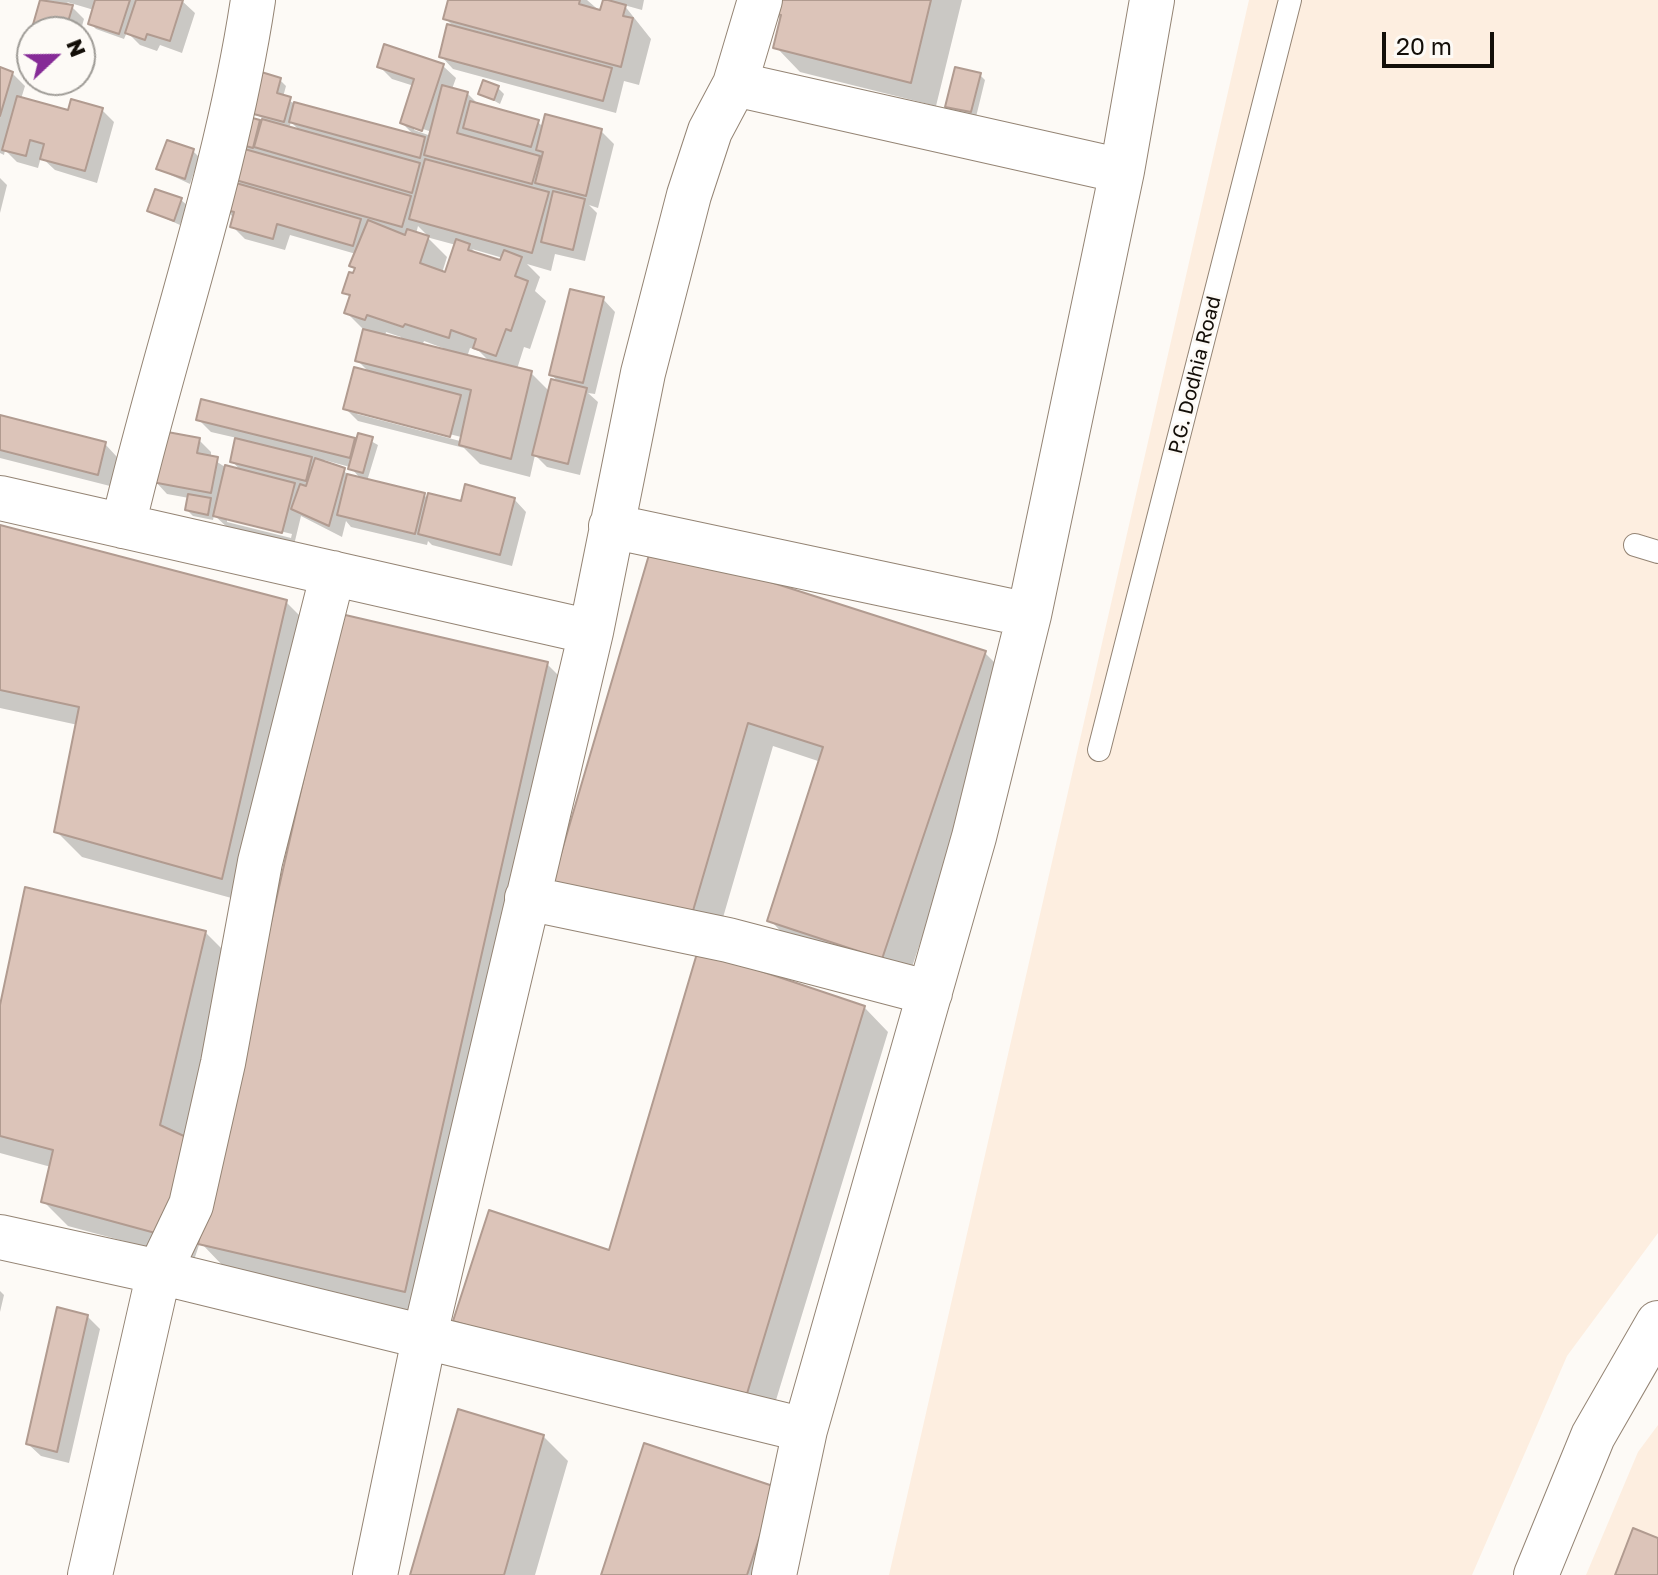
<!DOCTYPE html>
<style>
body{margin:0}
#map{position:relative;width:1658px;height:1575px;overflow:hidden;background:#fdfaf6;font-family:"Golos Text",sans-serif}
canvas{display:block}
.north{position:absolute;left:16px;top:16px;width:80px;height:80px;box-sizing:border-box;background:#fdfaf6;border:2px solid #9f9c97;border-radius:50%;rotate:68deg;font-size:22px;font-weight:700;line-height:32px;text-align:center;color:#130e08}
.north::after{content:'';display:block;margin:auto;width:28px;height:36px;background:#862b97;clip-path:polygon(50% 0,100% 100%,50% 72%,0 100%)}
.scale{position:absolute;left:1382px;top:32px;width:112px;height:36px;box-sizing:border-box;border:4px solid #130e08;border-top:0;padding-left:10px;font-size:24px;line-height:28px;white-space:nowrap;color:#130e08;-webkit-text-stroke:6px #fdfaf6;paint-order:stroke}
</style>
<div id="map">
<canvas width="1658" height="1575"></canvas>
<div class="north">N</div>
<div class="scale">20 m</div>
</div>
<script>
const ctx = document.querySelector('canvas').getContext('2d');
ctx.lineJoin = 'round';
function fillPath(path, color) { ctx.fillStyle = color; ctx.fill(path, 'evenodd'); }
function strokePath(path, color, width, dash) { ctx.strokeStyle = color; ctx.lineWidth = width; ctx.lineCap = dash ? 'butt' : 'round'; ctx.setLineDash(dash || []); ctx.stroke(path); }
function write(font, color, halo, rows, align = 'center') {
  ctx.font = font + ' "Golos Text",sans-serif'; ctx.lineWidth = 6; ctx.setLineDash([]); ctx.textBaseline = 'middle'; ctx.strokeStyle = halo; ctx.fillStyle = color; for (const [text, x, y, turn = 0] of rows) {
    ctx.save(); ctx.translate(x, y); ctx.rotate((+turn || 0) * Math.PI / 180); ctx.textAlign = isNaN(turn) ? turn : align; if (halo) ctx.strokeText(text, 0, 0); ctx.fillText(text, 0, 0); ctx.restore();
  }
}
fillPath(new Path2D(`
 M1249 0H1658V1233L1567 1356 1472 1575H889Z
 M1658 1425V1575H1586L1638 1452Z`), '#fdeee0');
fillPath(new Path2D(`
 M42 0H181L195 13 182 53 160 45 157 51 140 45 127 32 124 39 96 29 90 23 94 10 67 2 84 19 80 33 33 32Z
 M450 0H587L602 13 605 1 601 0H644L642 10 624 5 651 39 639 85 624 81 616 113 453 69 441 56 454 27 445 18Z
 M777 0H962L936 106 800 72 776 47 782 21 774 12Z
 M379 66H443L456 78 452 89 467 93 479 105 538 122 544 128 601 131 614 144 598 208 589 205 597 213 585 261 555 254 551 271 527 264 540 277 535 291 546 301 530 349 524 347 517 369 531 373 550 392 560 384 551 374 603 299 615 312 595 394 588 393 598 402 580 475 547 467 535 455 530 477 480 464 464 448 358 421 345 408 370 373 357 360 365 331 346 312 351 298 345 292 356 271 351 265 356 254 290 235 285 250 245 239 232 226 234 218 224 208 244 188 235 178 248 152 240 143 259 122 262 125 264 119 249 111 280 80 286 86 283 97 295 104 416 137 402 123 414 86 392 79ZM291 122 301 132 289 128ZM414 126 432 132 431 136 414 130ZM418 226 430 238 456 245 446 274 442 273 447 257 428 238 416 234ZM472 249 503 258 501 263 478 255ZM386 332 401 337 400 340 385 337ZM424 341 443 348V351L422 346ZM470 348 479 351 491 363 467 357ZM357 410 461 437 460 441 357 414Z
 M0 70 12 73 25 86 21 99 69 112 102 110 114 122 97 183 55 170 41 157 38 168 17 162 5 150 4 155 0 153Z
 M980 75 985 80 976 117 953 112 948 106Z
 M498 88 504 94 500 104 480 93Z
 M168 142 193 151 199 157 190 184 158 169Z
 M0 178 7 185 0 213Z
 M181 200 187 205 180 225 149 211Z
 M0 417 105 444 117 457 110 486 0 458Z
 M198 419 354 439 357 443 360 435 378 445 367 481 424 495 428 499 462 504 514 499 526 512 512 566 432 545 428 541 427 545 351 527 346 521 342 537 301 516 294 545 228 528 214 515 213 520 193 516 187 510 189 498 167 494 155 481 199 440 211 452V458L225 467 242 472 232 461 237 438 211 432ZM324 460 350 467 361 479 323 463ZM227 518 292 534 291 538 227 522Z
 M0 527 286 602 311 627 246 902 82 857 57 832 78 725 0 708Z
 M652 550 984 652 1009 677 907 982 794 945 770 920 821 762 773 746 715 945 556 880Z
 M547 664 572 689 430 1316 225 1268 200 1242 194 1260 68 1226 43 1201 51 1167 0 1153V1014L205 932 230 957Z
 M864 1007 888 1032 766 1433 480 1345 455 1320 610 1252Z
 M0 1291 4 1295 0 1312Z
 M87 1316 100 1329 69 1463 41 1456 28 1444Z
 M543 1436 568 1461 535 1575H412Z
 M775 1489 780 1575H603Z`), '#0003');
const building = new Path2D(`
 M40 0 73 5 65 32H32V66L22 63Z
 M95 0H130L119 34 88 24Z
 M136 0H183L170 41 147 34 145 40 125 33Z
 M448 0H580L579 4 600 10 603 0H608L626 5 623 16 633 18 621 67 443 19Z
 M775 0H931L911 83 773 48 781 15 772 13Z
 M447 24 612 68 603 101 439 57Z
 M384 44 444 64 422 131 400 123 414 79 377 67Z
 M0 67 13 72 0 116Z
 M955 67 981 73 971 112 945 107Z
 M258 71 281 78 277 93 291 97 284 122 246 112Z
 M483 80 499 86 494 100 478 94Z
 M442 85 468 92 457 133 540 156 532 184 424 155Z
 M17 96 68 110 71 99 103 108 85 171 40 159 44 144 30 140 26 156 2 150Z
 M470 101 539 120 531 147 463 128Z
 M294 102 425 137 420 158 289 122Z
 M545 114 602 129 586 196 535 183 543 152 536 150Z
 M245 116 260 120 253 148 238 144Z
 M262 119 420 163 412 193 254 147Z
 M167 140 194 149 185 179 156 169Z
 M241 148 411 196 402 227 232 179Z
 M425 159 549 192 532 253 409 219Z
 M229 181 361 219 353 246 277 224 273 239 230 227 234 212 222 209Z
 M155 189 182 198 174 221 147 211Z
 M553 191 585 199 573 250 541 242Z
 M368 220 405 235 407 229 429 236 420 263 445 272 456 239 470 244 468 250 500 260 504 250 522 257 515 276 528 281 511 331 506 329 496 356 473 348 476 339 451 330 449 338 405 324 403 327 367 315 365 320 344 313 350 295 342 293 349 272 353 273 355 268 349 266Z
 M570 289 604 297 583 383 549 375Z
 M363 329 532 371 511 459 459 445 471 390 355 361Z
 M354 367 461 395 450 437 343 409Z
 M551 379 587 388 568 464 532 455Z
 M201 399 355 438 350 458 196 420Z
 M0 415 106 442 98 475 0 450Z
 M162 431 200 438 197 453 218 457 211 493 152 482Z
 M358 433 373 437 363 473 348 469Z
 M235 438 312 457 306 481 230 462Z
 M315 458 345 468 329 526 291 509 300 484 306 486Z
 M225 465 295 483 282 533 213 516Z
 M347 474 425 493 415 534 337 515Z
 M465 484 515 498 500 555 418 534 428 493 461 501Z
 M188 494 211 498 208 515 185 510Z
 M0 525 287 600 222 879 54 832 79 707 0 690Z
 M651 548 736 571 986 651 882 959 767 921 823 747 748 723 690 921 553 881Z
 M341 614 548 662 405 1292 198 1244Z
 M25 887 206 931 160 1125 197 1142 170 1237 41 1202 53 1150 0 1136V1005Z
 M698 950 865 1006 742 1410 453 1321 489 1210 609 1250Z
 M57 1307 88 1315 57 1452 26 1444Z
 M458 1409 544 1435 504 1575H410Z
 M644 1443 776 1487 747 1575H601Z
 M1633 1528 1658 1538V1575H1615Z`);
fillPath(building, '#dcc4b9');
strokePath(building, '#b19b90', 2);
const service = new Path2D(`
 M1635 545 1658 552
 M1099 750 1290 0`);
const minor = new Path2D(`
 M735 84 760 0
 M0 498 591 632
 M123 526C164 350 226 179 253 0
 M611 526 1029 615
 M527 898 728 940 930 993
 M0 1237 159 1272 805 1430
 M90 1575 159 1272 191 1205 223 1063 260 862 333 573
 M375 1575 424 1339 591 632 643 373 689 195 710 131 735 84 1122 171
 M774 1575 805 1430 974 837 1029 615 1122 171 1152 0
 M1536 1575 1593 1436 1658 1323`);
strokePath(service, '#948474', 24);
strokePath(minor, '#948474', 46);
strokePath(service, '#fff', 22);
strokePath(minor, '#fff', 44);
write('20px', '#130e08', '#fdfaf6', [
 ["P.G. Dodhia Road",1195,375,-76]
]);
</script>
